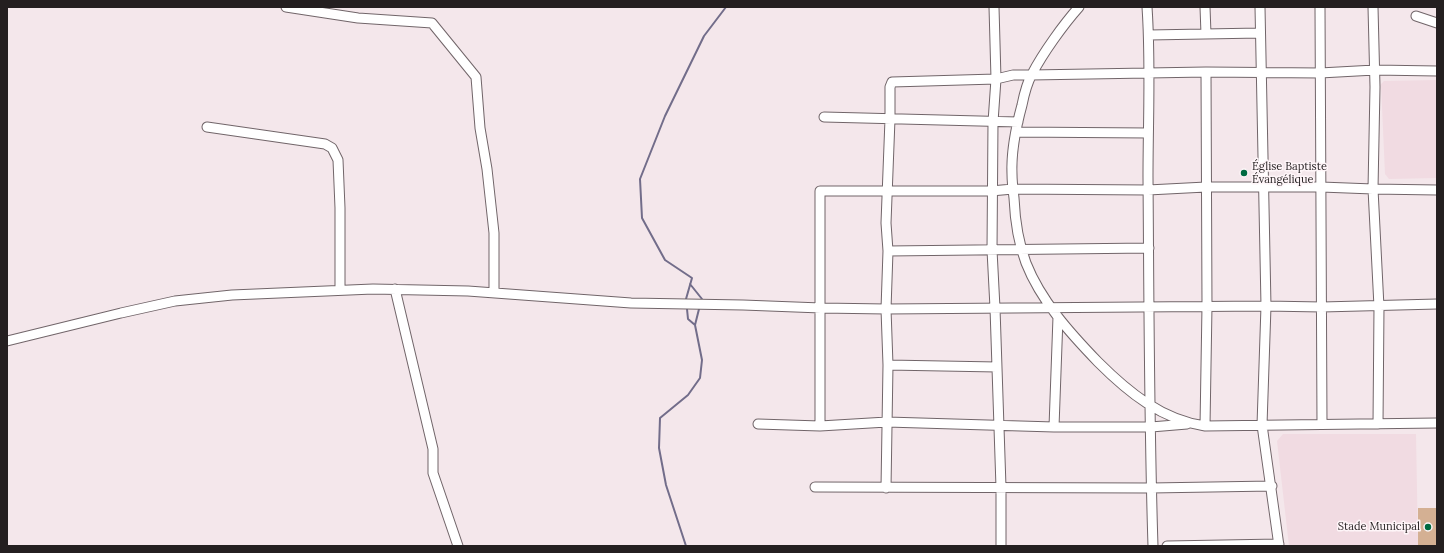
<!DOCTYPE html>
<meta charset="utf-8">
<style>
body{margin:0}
#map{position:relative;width:1444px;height:553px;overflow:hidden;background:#f4e7eb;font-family:Lora,serif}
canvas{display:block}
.frame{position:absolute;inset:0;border:8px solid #241f20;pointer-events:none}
</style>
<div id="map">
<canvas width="1444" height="553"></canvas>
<div class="frame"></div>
</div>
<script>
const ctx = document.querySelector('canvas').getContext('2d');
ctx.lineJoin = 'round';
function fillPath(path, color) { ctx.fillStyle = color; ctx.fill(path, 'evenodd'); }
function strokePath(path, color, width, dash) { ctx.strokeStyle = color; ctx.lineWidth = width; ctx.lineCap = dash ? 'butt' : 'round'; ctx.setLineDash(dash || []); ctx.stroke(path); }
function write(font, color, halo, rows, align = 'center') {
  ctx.font = font + ' Lora,serif'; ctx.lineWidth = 3; ctx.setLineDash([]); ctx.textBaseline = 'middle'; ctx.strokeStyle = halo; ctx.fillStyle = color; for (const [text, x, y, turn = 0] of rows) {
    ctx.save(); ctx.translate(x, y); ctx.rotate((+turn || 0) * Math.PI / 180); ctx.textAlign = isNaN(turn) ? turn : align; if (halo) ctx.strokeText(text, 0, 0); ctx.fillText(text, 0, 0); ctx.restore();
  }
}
fillPath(new Path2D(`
 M1437 80V178L1389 179 1385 174 1381 84 1384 81Z
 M1283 434H1416L1418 546H1289L1277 441Z`), '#f1dbe2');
fillPath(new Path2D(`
 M1418 508H1437V546H1418Z`), '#d4b093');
strokePath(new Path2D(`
 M690 284 702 299
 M686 299 692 278 665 260 642 218 640 179 665 116 704 36 726 7
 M695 325 699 309
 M686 546 666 485 659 448 660 418 688 395 700 378 702 360 695 325 688 319 687 309`), '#726d8a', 2);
const minor = new Path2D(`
 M286 7 358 18 432 23 476 77 480 128 487 169 494 233V293
 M994 7 996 79 993 122 992 250 995 308 1001 487V546
 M1079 7C1063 25 1043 53 1032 74 1027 83 1024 95 1022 105 1016 127 1011 151 1012 174 1012 182 1013 190 1014 198 1015 220 1018 242 1026 263 1041 301 1070 333 1098 362 1128 392 1162 420 1205 426L1437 423
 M1147 7C1151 64 1148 120 1148 177 1149 300 1149 423 1153 546
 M1205 7 1206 34
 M1260 7 1266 306 1262 425 1279 546
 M1320 7 1322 424
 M1373 7 1375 87 1373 189 1379 307 1378 424
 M1416 16 1437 23
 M1149 35 1260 33
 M824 117 1018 122
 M207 127 325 144 332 148 338 160 340 208V290
 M1016 132 1148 133
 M888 251 1149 248
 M395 289 433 449V473L458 546
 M7 341 121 313 175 301 232 295 373 289 468 291 631 303 743 305 821 308 886 309 1266 306 1322 307 1437 304
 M888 365 997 367
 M758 424 820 426 887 422 1054 427H1151L1187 424
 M820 426V191H991L1013 189 1148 190 1206 187H1321L1373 189 1437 190
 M1205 426 1207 306 1206 72
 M1054 427 1058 317
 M815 487 1151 488 1272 486
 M886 488 888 365 886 309 888 251 886 223 890 119V87L892 82 996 79 1013 75H1031L1206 72 1320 73 1375 70 1437 71
 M1167 546 1279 544`);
strokePath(minor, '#716569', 11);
strokePath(minor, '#fff', 9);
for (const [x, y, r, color] of [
 [1244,173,4,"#006a41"],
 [1428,527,4,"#006a41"]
]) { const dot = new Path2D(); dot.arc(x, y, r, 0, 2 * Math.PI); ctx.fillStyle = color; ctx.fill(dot); strokePath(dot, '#fef5f8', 1.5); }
write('11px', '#241f20', '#fef5f8', [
 ["Église Baptiste",1252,167],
 ["Évangélique",1252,180],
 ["Stade Municipal",1420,527,"right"]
], 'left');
</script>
